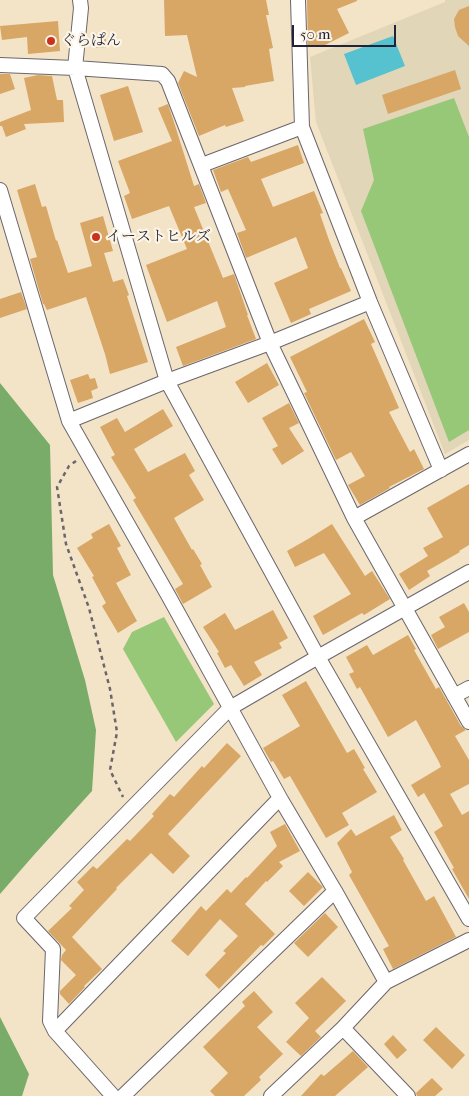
<!DOCTYPE html>
<meta charset="utf-8">
<style>
body{margin:0}
#map{position:relative;width:469px;height:1096px;overflow:hidden;background:#f3e3c7;font-family:"IM FELL French Canon",serif}
canvas{display:block}
.scale{position:absolute;left:292px;top:25px;width:104px;height:22px;box-sizing:border-box;border:2px solid #22223b;border-top:0;padding-left:6px;font-size:15px;line-height:18px;white-space:nowrap;color:#22223b;-webkit-text-stroke:4px #fcf5e5;paint-order:stroke}
</style>
<div id="map">
<canvas width="469" height="1096"></canvas>
<div class="scale">50 m</div>
</div>
<script>
const ctx = document.querySelector('canvas').getContext('2d');
ctx.lineJoin = 'round';
function fillPath(path, color) { ctx.fillStyle = color; ctx.fill(path, 'evenodd'); }
function strokePath(path, color, width, dash) { ctx.strokeStyle = color; ctx.lineWidth = width; ctx.lineCap = dash ? 'butt' : 'round'; ctx.setLineDash(dash || []); ctx.stroke(path); }
function write(font, color, halo, rows, align = 'center') {
  ctx.font = font + ' "IM FELL French Canon","Noto Serif JP",serif'; ctx.lineWidth = 4.5; ctx.setLineDash([]); ctx.textBaseline = 'middle'; ctx.strokeStyle = halo; ctx.fillStyle = color; for (const [text, x, y, turn = 0] of rows) {
    ctx.save(); ctx.translate(x, y); ctx.rotate((+turn || 0) * Math.PI / 180); ctx.textAlign = isNaN(turn) ? turn : align; if (halo) ctx.strokeText(text, 0, 0); ctx.fillText(text, 0, 0); ctx.restore();
  }
}
fillPath(new Path2D(`
 M445 0H469V440L445 454 316 122 310 57 445 2Z`), '#e1d6b7');
fillPath(new Path2D(`
 M454 98 469 137V430L449 442 361 211 374 180 363 129Z
 M164 617 214 704 176 742 123 649 132 632Z`), '#96c878');
fillPath(new Path2D(`
 M0 383 50 445 53 575 85 680 96 730 92 791 33 856 0 894Z
 M0 1017 29 1074 22 1096H0Z`), '#78ac68');
fillPath(new Path2D(`
 M393 36 405 66 356 85 344 54Z`), '#56c2cf');
fillPath(new Path2D(`
 M164 0H266L269 15H266L273 48 269 49 274 81 245 86V87L232 88 244 121 226 127 225 125 199 136 178 83 184 71 197 77 187 35 165 36Z
 M307 0H357V1L337 9 349 33 323 46 308 45Z
 M469 6V46L458 36 455 27 454 19 459 10Z
 M58 21 60 51 28 54 27 37 2 40 0 26Z
 M105 33 107 47 93 48V34Z
 M455 70 461 89 388 114 382 95Z
 M0 74H10L15 89 0 94Z
 M38 75 52 76 57 100H63L64 122 24 124 26 129 6 137 2 126H0V122L31 110 24 78Z
 M128 86 143 132 114 141 100 95Z
 M168 104 173 119 194 186 199 184 206 203 194 207 223 278 234 274 248 315H247L256 339 183 366 176 347 226 327 217 301 167 322 146 265 187 249 169 206 132 219 124 196 130 193 118 161 172 141 158 108Z
 M298 145 304 163 261 179 273 207 314 191 323 213 320 214 329 240 340 268H341L351 291 309 309 311 314 291 323 274 283 308 268 296 237 246 258 237 233 246 230 228 189 221 192 213 170 248 157 251 162Z
 M35 184 42 207 46 206 56 241 57 240 68 273 92 266 80 223 103 216 113 251 104 253 113 282 123 279 129 295 127 296 148 362 110 374 105 354 86 297 47 310 44 304H43L30 259 37 257 17 190Z
 M21 292 27 309 0 318V299Z
 M364 319 375 342 371 344 399 408 389 412 410 452 414 449 424 469 389 487 390 488 360 505 348 485 365 476 351 452 336 460 304 393 307 392 290 357Z
 M267 363 279 385 248 403 235 382Z
 M88 374 90 379 95 378 98 388 91 391 93 398 78 403 70 380Z
 M289 403 299 423 289 428 304 451 282 465 272 449 278 446 262 418Z
 M163 409 173 426 134 449 148 472 185 453 195 471 189 475 204 500 174 518 192 550 193 549 202 564 200 565 212 587 183 604 175 589 183 584 133 500 136 498 111 457 115 455 100 427 117 418 125 432Z
 M469 484V545L459 551 460 552 427 571 430 576 409 590 399 574 428 556 423 548 443 537 427 508Z
 M109 524 121 546 117 548 131 575 116 583 137 621 118 633 102 606 106 603 92 577 94 576 77 548 93 538 91 534Z
 M332 524 365 576 372 571 390 599 364 615 362 613 323 635 313 616 351 594 324 553 295 567 287 551 308 539Z
 M464 603 469 612V632L438 649 431 635 445 627 439 617Z
 M273 610 288 638 279 643 282 648 254 662 262 675 244 686 231 665 225 668 217 653 219 652 203 627 225 613 235 630Z
 M408 635 416 649 414 650 436 689 439 687 461 726 466 730 455 736 469 760V784L450 794 462 815 469 811V899L452 869 454 868 434 832 443 826 424 793 418 797 411 785 441 767 439 762 416 720 388 737 360 687 357 689 349 674 354 672 346 657 367 645 373 655Z
 M306 681 347 753 354 749 365 768 363 769 377 792 342 813 349 825 326 838 290 776 284 779 273 761 271 762 263 748 300 726 282 695Z
 M227 743 241 756 168 834 190 856 173 874 151 853 116 888 117 889 72 937 102 969 84 986 85 987 69 1004 60 994V991L76 975 61 960 62 955 66 950 48 931 72 908 69 906 84 890 77 882 93 866 97 869 127 839 130 841 154 816 152 814 170 794 174 797 202 766 204 768Z
 M394 815 402 830 390 837 404 859 403 860 426 901 434 896 456 937 393 969 383 949 389 946 349 875 352 872 337 843 351 829 356 836Z
 M285 824 300 851 279 862 283 866 267 882 266 881 245 904 275 934 263 946 261 945 219 989 205 975 226 953 223 951 238 936 220 919 188 956 171 941 201 906 206 911 227 889 231 893 246 877 247 878 277 846 270 832Z
 M308 872 323 887 304 906 289 891Z
 M325 913 338 927 308 957 294 943Z
 M322 977 346 1001 315 1031 321 1037 301 1056 286 1042 309 1018 295 1003Z
 M254 991 273 1012 257 1027 283 1054 259 1077 261 1080 244 1096H215L210 1091 228 1073 203 1047 245 1006 242 1002Z
 M436 1027 465 1055 452 1069 423 1040Z
 M393 1035 407 1050 397 1059 384 1044Z
 M353 1051 368 1067 335 1096H301L321 1074 324 1076Z
 M432 1078 443 1089 435 1096H417L416 1093Z`), '#d8a665');
const minor = new Path2D(`
 M80 0 81 8 75 68 167 381 318 657 469 919
 M298 0 302 127
 M0 65 75 68 162 74 168 81 270 343 354 518 469 722
 M202 165 302 127 370 302 441 470
 M0 190 69 421 168 595 280 798 335 891 386 982
 M69 421 167 381 270 343 370 302
 M354 518 469 454
 M454 696 469 688
 M343 1028 408 1096
 M55 1031 280 798
 M113 1096 55 1031 50 1021 53 949 24 918 230 708 318 657 469 572
 M123 1096 335 891
 M271 1096 343 1028 386 982 469 940`);
strokePath(minor, '#6b666c', 16);
strokePath(new Path2D(`
 M76 461 69 466 57 487 66 544 89 608 110 689 117 732 110 770 123 797`), '#6b666c', 2.5, [4, 4]);
strokePath(minor, '#fff', 14);
for (const [x, y, r, color] of [
 [51,41,5,"#c8321e"],
 [96,237,5,"#c8321e"]
]) { const dot = new Path2D(); dot.arc(x, y, r, 0, 2 * Math.PI); ctx.fillStyle = color; ctx.fill(dot); strokePath(dot, '#fcf5e5', 2); }
write('15px', '#22223b', '#fcf5e5', [
 ["ぐらぱん",61,41],
 ["イーストヒルズ",106,237]
], 'left');
</script>
